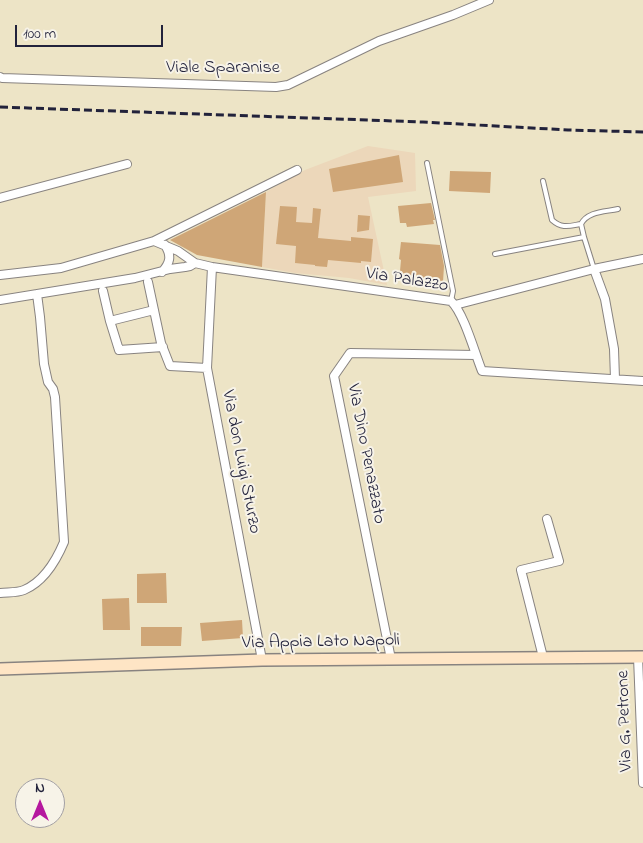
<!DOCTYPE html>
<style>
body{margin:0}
#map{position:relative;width:643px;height:843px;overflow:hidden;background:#ede4c6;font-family:"Indie Flower",sans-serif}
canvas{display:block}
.north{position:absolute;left:15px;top:778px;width:50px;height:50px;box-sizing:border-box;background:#f7f3e8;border:1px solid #a29fa3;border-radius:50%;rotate:0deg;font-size:14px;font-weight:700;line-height:20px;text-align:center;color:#22223b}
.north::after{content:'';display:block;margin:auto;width:18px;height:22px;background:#b5179e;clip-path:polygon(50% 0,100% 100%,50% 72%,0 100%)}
.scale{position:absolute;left:15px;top:25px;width:148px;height:22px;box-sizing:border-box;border:2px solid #22223b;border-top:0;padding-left:6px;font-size:15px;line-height:18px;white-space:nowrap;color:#22223b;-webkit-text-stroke:4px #f7f3e8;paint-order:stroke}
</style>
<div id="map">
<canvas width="643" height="843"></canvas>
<div class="north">N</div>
<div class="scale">100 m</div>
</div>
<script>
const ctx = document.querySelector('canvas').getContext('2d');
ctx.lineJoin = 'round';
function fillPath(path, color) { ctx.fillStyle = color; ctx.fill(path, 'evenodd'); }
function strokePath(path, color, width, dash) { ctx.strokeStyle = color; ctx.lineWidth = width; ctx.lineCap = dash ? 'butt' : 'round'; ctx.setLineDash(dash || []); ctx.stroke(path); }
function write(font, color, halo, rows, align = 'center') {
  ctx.font = font + ' "Indie Flower",sans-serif'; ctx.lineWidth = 4; ctx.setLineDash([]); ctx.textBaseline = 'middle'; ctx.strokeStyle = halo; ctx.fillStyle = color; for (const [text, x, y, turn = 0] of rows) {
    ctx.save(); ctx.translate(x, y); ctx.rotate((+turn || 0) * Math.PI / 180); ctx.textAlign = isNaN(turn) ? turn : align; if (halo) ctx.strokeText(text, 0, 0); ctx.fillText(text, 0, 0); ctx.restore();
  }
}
fillPath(new Path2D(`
 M368 146 415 153 416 191 368 197 387 285 349 278 295 273 262 267 266 192 305 170Z`), '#ecd7ba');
fillPath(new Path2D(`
 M399 155 403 182 333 192 329 169Z
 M450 171 491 172 490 193 449 191Z
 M266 192 262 267 197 255 170 240Z
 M431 203 435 220H433L434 224 407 227 406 223H400L398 206Z
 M280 206 297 207 296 222 312 223 313 208 321 209 318 238 351 241V237L373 239 371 262 361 261V263L328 260 327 267 315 266V265L295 263 296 246 276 244Z
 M358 215 370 216 369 230 357 232Z
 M401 242 440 245 444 266 443 282 401 278 402 271H400L401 260 399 259Z
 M166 573 167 603H137V574Z
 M129 598 130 630H103L102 599Z
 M242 620 243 638 202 641 200 623Z
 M141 627H182L181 646H141Z`), '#cfa677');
const lane = new Path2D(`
 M427 163 453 291 451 301
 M543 181 552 220C562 229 569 226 581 224L584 237
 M581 224C588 211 605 212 618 209
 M495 254 584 237 594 269`);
const street = new Path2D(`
 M0 77 2 78 276 87 288 85 379 41 453 15 489 0
 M0 198 127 164
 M154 241 297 170
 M212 267 207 368 262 660
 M594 269 605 299 614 349 615 379
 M162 272C170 263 172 256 165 245
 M0 275 61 268 154 241 178 251 195 263 212 267 451 301C464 313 475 354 482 371L643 381
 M148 282 161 343 170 366 207 368
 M103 291 110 321 154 310
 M0 300 135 278 170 269 185 267 190 266 195 263
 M455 305 594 269 643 259
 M110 321 119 350 163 347
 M0 593C7 592 17 593 24 590 43 582 56 561 64 542L55 397 53 389 48 382 44 364 40 317 37 294
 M543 657 521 570 559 561 547 519
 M638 657 643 783
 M391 659 334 376 350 353 476 355`);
const secondary = new Path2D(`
 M0 669 262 660 643 657`);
strokePath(lane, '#888380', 6);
strokePath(street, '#888380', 10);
strokePath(secondary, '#888380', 14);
strokePath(lane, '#fff', 4);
strokePath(street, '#fff', 8);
strokePath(secondary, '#fee5c5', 11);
strokePath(new Path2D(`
 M0 107 423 122 568 130 643 132`), '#22223b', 3, [8, 4]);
write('18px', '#22223b', '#f7f3e8', [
 ["Viale Sparanise",223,69],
 ["Via Palazzo",407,281,9],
 ["Via Dino Penazzato",365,454,79],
 ["Via don Luigi Sturzo",240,462,79],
 ["Via Appia Lato Napoli",321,643,-1],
 ["Via G. Petrone",626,721,-92]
]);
</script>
